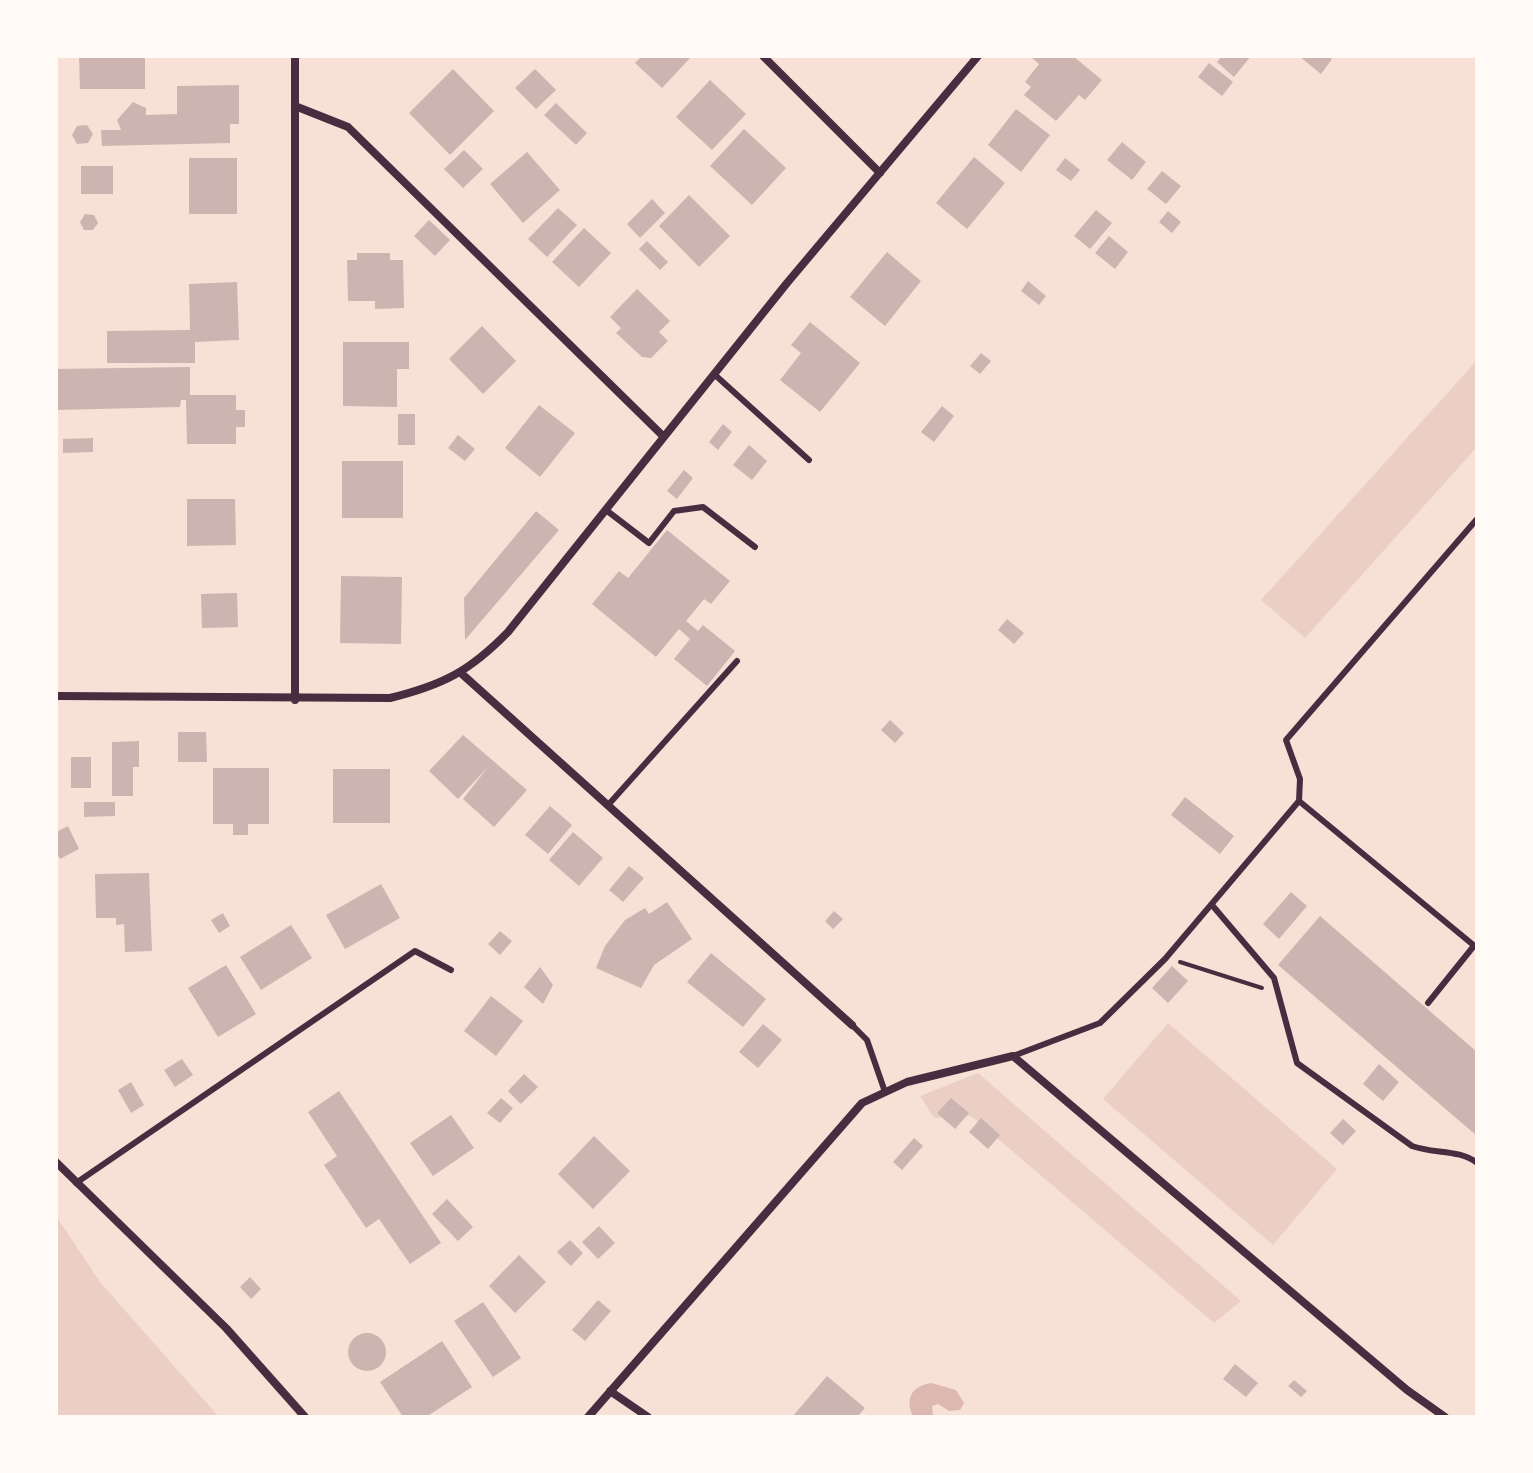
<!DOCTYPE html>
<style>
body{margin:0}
#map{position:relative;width:1533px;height:1473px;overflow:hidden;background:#f7e1d7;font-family:Montserrat,sans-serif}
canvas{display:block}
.frame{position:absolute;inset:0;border:58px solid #fffaf5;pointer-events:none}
</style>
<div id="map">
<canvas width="1533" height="1473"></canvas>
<div class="frame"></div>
</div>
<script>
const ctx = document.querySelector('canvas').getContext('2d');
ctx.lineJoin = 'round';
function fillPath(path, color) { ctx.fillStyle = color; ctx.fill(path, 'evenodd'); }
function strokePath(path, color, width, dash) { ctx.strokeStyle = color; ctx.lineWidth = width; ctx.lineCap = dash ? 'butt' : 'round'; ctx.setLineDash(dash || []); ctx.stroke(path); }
fillPath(new Path2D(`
 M1477 360V447L1305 638 1261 600Z
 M1168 1023 1337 1169 1273 1245 1103 1099Z
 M978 1073 1241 1301 1214 1323 971 1116 934 1118 920 1096Z
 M56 1216 100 1282 219 1417H56Z`), '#ebcfc5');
fillPath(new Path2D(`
 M931 1383 956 1390 964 1403 960 1410 949 1411 938 1404 932 1406 933 1417H913C905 1398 911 1387 931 1383Z`), '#dcb8b0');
fillPath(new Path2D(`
 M79 56H145V89H80Z
 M642 56H692L662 88 635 63Z
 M1030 56H1073L1102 80 1085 100 1079 95 1056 121 1024 95 1031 87 1025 82 1039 64Z
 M1222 56H1251L1234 77 1217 62Z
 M1299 56H1329L1332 59 1321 74Z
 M1209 63 1233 82 1222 96 1198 77Z
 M453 69 494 111 450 155 409 113Z
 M535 69 556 90 536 109 515 88Z
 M710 80 746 114 712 150 676 117Z
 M239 85V124H230V143L102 146 101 130H121L117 120 133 102 146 108V115L177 114V86Z
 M556 103 587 133 576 145 544 115Z
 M1016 109 1050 135 1021 172 988 145Z
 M87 125 93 134 88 143 77 144 72 135 77 126Z
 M744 129 786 168 752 205 710 166Z
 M1122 142 1146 162 1132 180 1107 160Z
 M464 150 483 169 463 188 444 169Z
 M527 152 560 190 523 223 490 184Z
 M974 157 1005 183 967 229 936 203Z
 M189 158H237V214H189Z
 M1065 158 1080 170 1071 181 1056 170Z
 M81 166H113V194H81Z
 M1162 171 1181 186 1166 204 1147 189Z
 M689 195 730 236 699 267 659 226Z
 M652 199 665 213 640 238 627 224Z
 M558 208 577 225 547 257 528 239Z
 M1096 210 1112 223 1090 249 1074 236Z
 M1168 211 1181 222 1172 233 1159 222Z
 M85 214 94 215 98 223 93 230H84L80 222Z
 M429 220 450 240 435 256 414 236Z
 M584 228 611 253 579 287 552 262Z
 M1109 236 1128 252 1115 269 1095 253Z
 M647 241 668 262 660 270 639 249Z
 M887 252 921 281 885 326 850 297Z
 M357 253H390V260H403L404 308 375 309V301H348L347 260H357Z
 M1028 281 1046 296 1039 305 1021 291Z
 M237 282 239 340 195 342V363H107V331L190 330 189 284Z
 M637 289 670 321 659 332 668 341 651 358 642 357 616 333 621 328 610 317Z
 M810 322 860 363 820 412 780 380 801 353 791 345Z
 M482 326 516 361 483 394 449 359Z
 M343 342H409V369H397V407L343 406Z
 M981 353 991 361 980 374 970 366Z
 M190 367V395H236V410H245V427H236V444H187L186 400H181L180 407 56 410V369Z
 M539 405 575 433 540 477 505 448Z
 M942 406 954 416 934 442 921 432Z
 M398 414H415V445H398Z
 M723 424 732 432 718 450 709 442Z
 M458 435 475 449 465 461 448 448Z
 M93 438V452L63 453V439Z
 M749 445 767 461 752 480 733 465Z
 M342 461H403V518H342Z
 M684 470 693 478 677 499 667 491Z
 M187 499H235L236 545 187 546Z
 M536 511 559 530 465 640 464 598Z
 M667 530 730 581 711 604 704 599 686 621 698 631 703 625 735 651 707 686 674 659 690 639 679 629 656 657 592 604 619 571 628 578Z
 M341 576 402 577 401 644 340 643Z
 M237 593 238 627 202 628 201 594Z
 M1007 619 1024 633 1014 644 998 630Z
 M890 720 904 733 895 743 881 730Z
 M178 732H206L207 762H178Z
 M463 735 527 790 494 827 463 799 488 767 458 799 429 771Z
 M139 741V767H133V796H112V742Z
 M71 757H91V788H71Z
 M213 768H269V824H248V835H233V824H213Z
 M333 769H390V823H333Z
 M1185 797 1234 836 1220 854 1171 815Z
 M84 802H115V816L84 817Z
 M550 806 572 825 548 854 525 835Z
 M68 826 79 849 60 859 56 851V832Z
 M573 832 603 858 579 886 549 860Z
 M629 866 644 878 623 902 609 890Z
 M149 873 152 951 125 952 124 924 116 925V918H96L95 874Z
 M381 884 400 918 345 949 326 915Z
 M1291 892 1307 906 1279 939 1263 924Z
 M667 902 692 939 654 965 641 988 596 968 605 946 625 920 645 908 649 914Z
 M834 911 843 919 833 929 825 921Z
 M223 913 230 926 219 933 211 920Z
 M1320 916 1477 1052V1136L1278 965Z
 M291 925 312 958 261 990 240 957Z
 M500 931 512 941 500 955 488 944Z
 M711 953 766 999 743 1027 687 982Z
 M226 965 256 1014 218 1037 188 988Z
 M1172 966 1188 981 1168 1003 1152 988Z
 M540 967 553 985 543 1004 524 987Z
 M491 996 523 1021 496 1056 464 1031Z
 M763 1024 782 1040 758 1068 739 1052Z
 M182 1059 193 1075 175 1087 164 1070Z
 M1379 1064 1399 1082 1383 1101 1363 1084Z
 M524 1074 538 1087 521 1104 508 1091Z
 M131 1082 144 1105 131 1113 118 1090Z
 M339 1091 441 1243 410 1264 379 1219 366 1228 324 1165 337 1156 308 1112Z
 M501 1098 513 1108 500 1123 487 1113Z
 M951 1098 969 1113 955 1129 937 1113Z
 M451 1115 474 1148 433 1176 410 1143Z
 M981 1118 1000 1135 988 1149 969 1132Z
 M1343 1119 1356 1131 1343 1145 1330 1133Z
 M594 1136 630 1171 593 1209 558 1174Z
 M914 1138 923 1146 902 1170 893 1162Z
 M447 1199 473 1227 458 1241 432 1214Z
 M599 1226 615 1243 598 1259 582 1242Z
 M570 1240 583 1253 571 1266 557 1252Z
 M519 1255 546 1282 515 1313 489 1286Z
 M250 1277 261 1289 251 1299 240 1287Z
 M598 1300 611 1311 585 1341 572 1330Z
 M483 1302 521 1358 493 1377 454 1321Z
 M348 1352a19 19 0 1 1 38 0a19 19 0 1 1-38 0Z
 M442 1341 472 1387 426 1417H403L380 1382Z
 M1235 1364 1258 1383 1246 1397 1223 1379Z
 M827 1376 865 1408 857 1417H792Z
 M1294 1380 1307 1391 1301 1397 1288 1386Z`), '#ccb4b1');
strokePath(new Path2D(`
 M1180 962 1262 988`), '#4a2c40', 4);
strokePath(new Path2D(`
 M714 374 809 460
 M606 510 649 543 674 511 703 507 755 547
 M1299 801 1300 779 1286 740 1477 519
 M609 804 737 661
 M1212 905 1274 978 1297 1063 1412 1146C1433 1154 1460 1149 1477 1163
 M1428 1003 1473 947
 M852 1025 867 1040 884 1089
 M1013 1056 1100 1023 1165 959 1299 801 1477 948
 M76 1183 415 951 451 970`), '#4a2c40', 6);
strokePath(new Path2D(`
 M295 56V700
 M763 56 880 173
 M295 106 348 127 664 437
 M462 674 852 1025
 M56 696 390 698C443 685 470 671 508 632L787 283 978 56
 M56 1162 226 1328 305 1417
 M610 1391 648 1417
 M588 1417 862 1103 907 1082 1013 1056 1407 1390 1445 1417`), '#4a2c40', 8);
</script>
